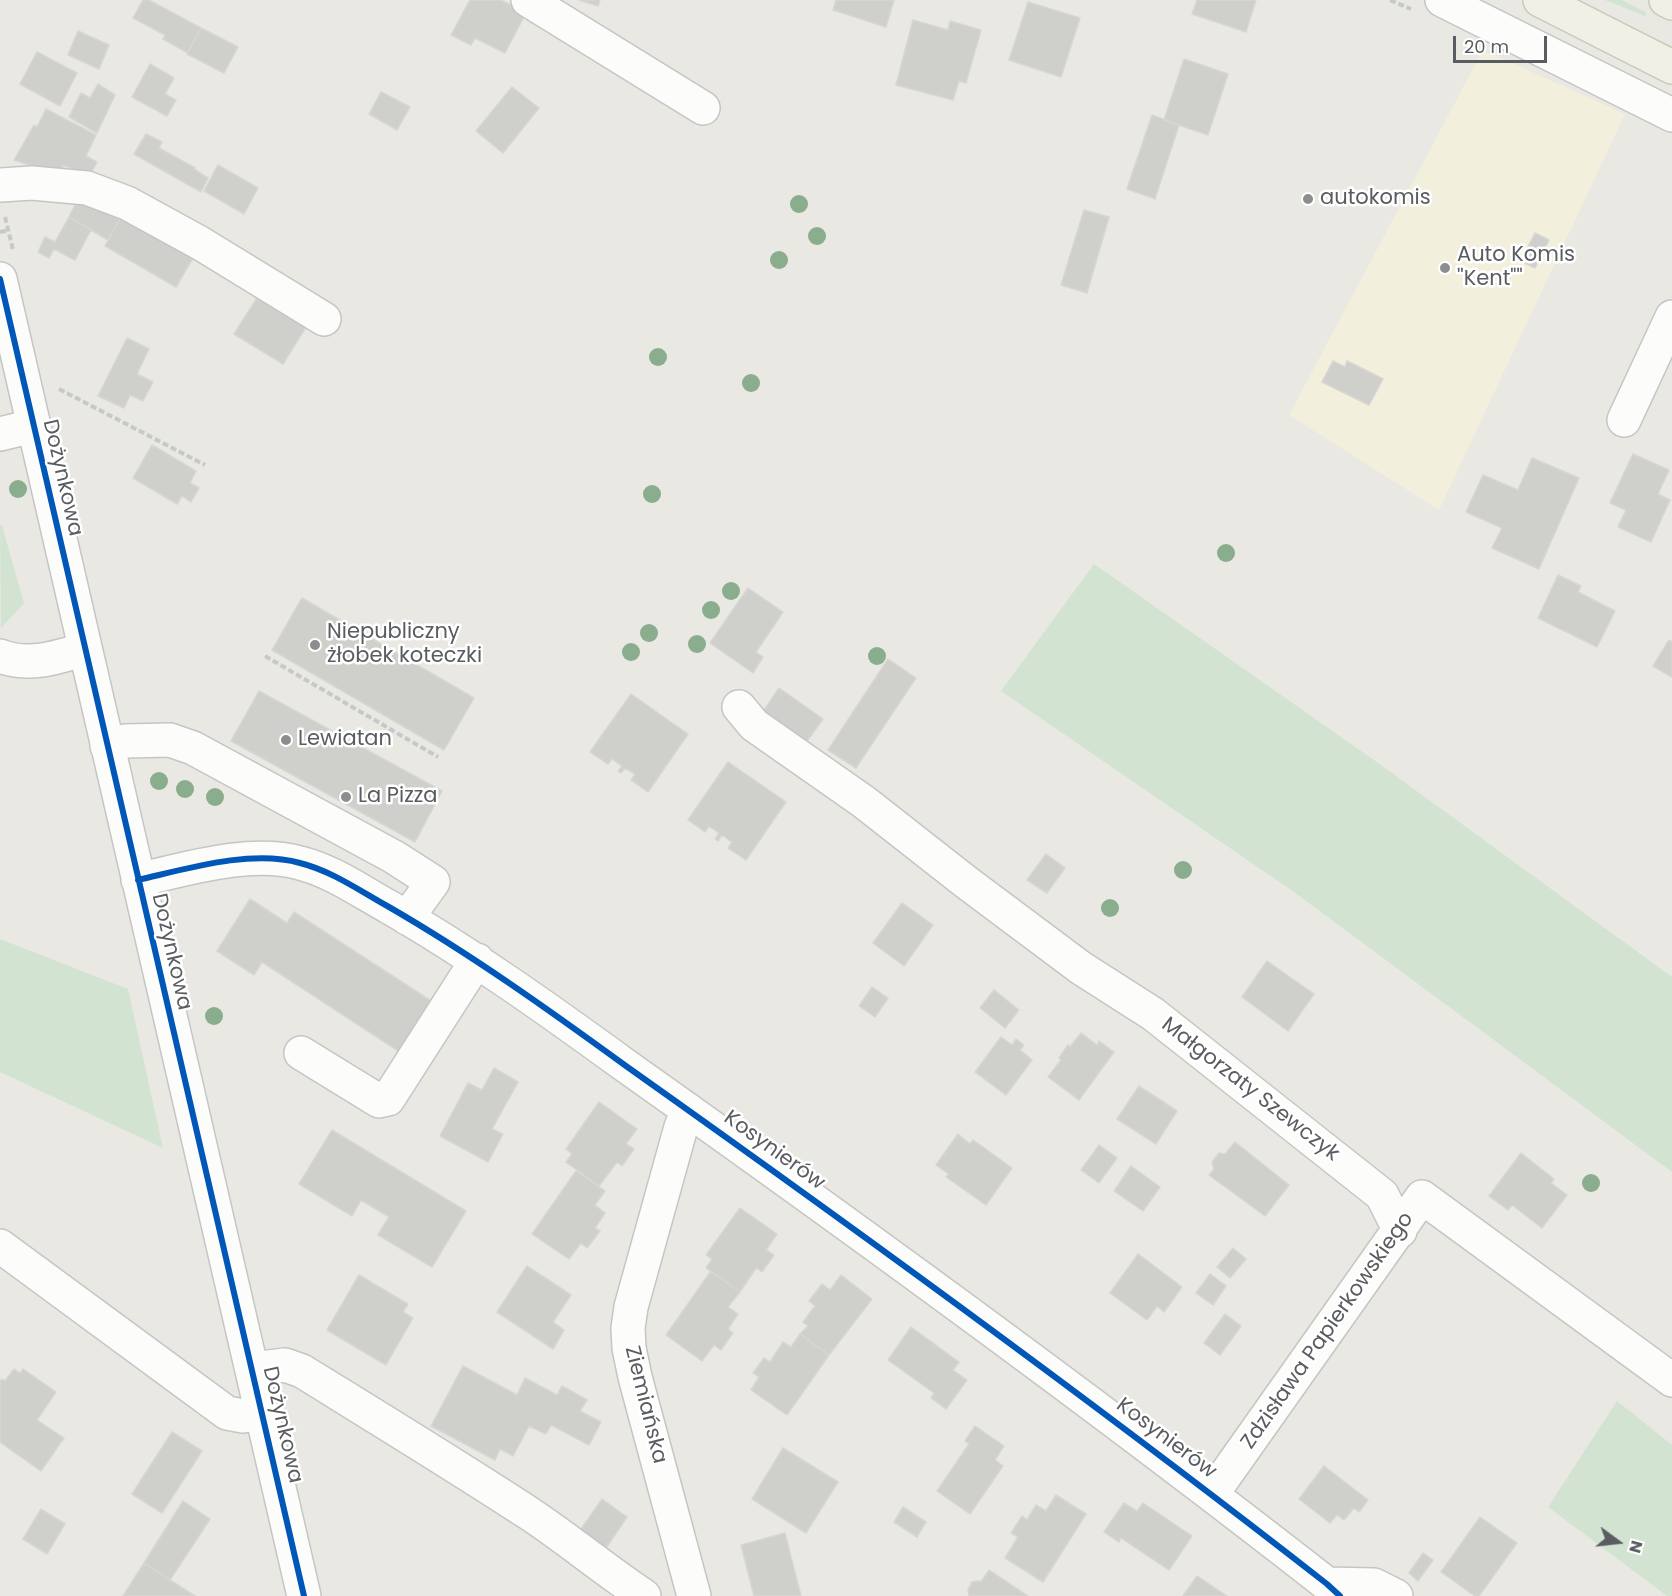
<!DOCTYPE html>
<meta charset="utf-8">
<style>
body{margin:0}
#map{position:relative;width:1672px;height:1596px;overflow:hidden;background:#e9e8e3;font-family:Poppins,sans-serif}
canvas{display:block}
.north{position:absolute;left:1588px;top:1512px;width:60px;height:60px;-webkit-text-stroke:4px #fff;paint-order:stroke;rotate:105deg;font-size:16px;font-weight:700;line-height:24px;text-align:center;color:#595c60}
.north::after{content:'';display:block;margin:auto;width:21px;height:27px;background:#595c60;clip-path:polygon(50% 0,100% 100%,50% 72%,0 100%)}
.scale{position:absolute;left:1453px;top:36px;width:94px;height:27px;box-sizing:border-box;border:3px solid #595c60;border-top:0;padding-left:8px;font-size:18px;line-height:21px;white-space:nowrap;color:#595c60;-webkit-text-stroke:4px #fff;paint-order:stroke}
</style>
<div id="map">
<canvas width="1672" height="1596"></canvas>
<div class="north">N</div>
<div class="scale">20 m</div>
</div>
<script>
const ctx = document.querySelector('canvas').getContext('2d');
ctx.lineJoin = 'round';
function fillPath(path, color) { ctx.fillStyle = color; ctx.fill(path, 'evenodd'); }
function strokePath(path, color, width, dash) { ctx.strokeStyle = color; ctx.lineWidth = width; ctx.lineCap = dash ? 'butt' : 'round'; ctx.setLineDash(dash || []); ctx.stroke(path); }
function write(font, color, halo, rows, align = 'center') {
  ctx.font = font + ' Poppins,sans-serif'; ctx.lineWidth = 5; ctx.setLineDash([]); ctx.textBaseline = 'middle'; ctx.strokeStyle = halo; ctx.fillStyle = color; for (const [text, x, y, turn = 0] of rows) {
    ctx.save(); ctx.translate(x, y); ctx.rotate((+turn || 0) * Math.PI / 180); ctx.textAlign = isNaN(turn) ? turn : align; if (halo) ctx.strokeText(text, 0, 0); ctx.fillText(text, 0, 0); ctx.restore();
  }
}
fillPath(new Path2D(`
 M1483 50 1625 114 1439 510 1289 415Z`), '#f2efdc');
fillPath(new Path2D(`
 M1605 0H1622L1647 13 1645 16Z
 M0 524 2 526 24 603 1 628Z
 M1094 564 1381 765 1672 977V1172L1294 892 1001 691Z
 M0 939 128 989 163 1148 0 1072Z
 M1617 1401 1672 1445V1596H1667L1548 1507Z`), '#d2e4d1');
const building = new Path2D(`
 M143 0H149L201 28 188 53 163 39 165 35 133 18Z
 M470 0H501L526 13 505 53 475 38 471 45 451 35Z
 M579 0H600L598 6Z
 M836 0H894L886 27 833 10Z
 M1197 0H1256L1246 32 1192 14Z
 M1028 2 1080 18 1061 77 1009 60Z
 M913 20 948 30 950 21 981 30 966 83 959 81 953 100 896 85Z
 M201 28 238 47 224 73 187 54Z
 M78 31 109 45 99 69 68 55Z
 M37 52 77 73 60 106 20 84Z
 M1184 59 1228 74 1208 135 1164 120Z
 M150 64 174 78 165 94 176 100 167 116 132 97Z
 M98 84 115 95 97 133 69 117 81 93 90 98Z
 M512 87 539 108 503 153 476 131Z
 M381 92 410 107 397 130 369 114Z
 M46 109 96 135 86 156 97 162 89 177 64 165 58 174 14 160 34 125 37 127Z
 M1152 115 1179 125 1155 199 1127 189Z
 M146 134 162 142 159 148 195 168 194 169 208 178 201 192 134 154Z
 M218 165 258 188 244 214 204 191Z
 M80 195 123 213 108 240 69 217 75 205 70 202Z
 M1084 210 1109 217 1087 293 1061 285Z
 M124 211 197 251 176 287 105 246Z
 M69 217 91 230 75 260 54 249 49 258 38 252 45 237 55 242Z
 M1535 233 1549 240 1535 268 1521 261Z
 M257 298 306 327 283 364 234 334Z
 M127 338 149 349 137 374 153 382 143 401 130 395 124 408 98 396Z
 M1333 361 1345 367 1347 361 1383 379 1369 405 1322 382Z
 M152 445 196 471 190 483 199 488 191 502 182 496 177 504 133 478Z
 M1633 454 1669 470 1658 494 1670 500 1651 542 1618 527 1626 510 1610 503Z
 M1532 458 1579 478 1539 569 1492 548 1502 528 1466 512 1483 475 1518 490Z
 M1558 575 1581 586 1578 592 1615 611 1597 647 1538 618Z
 M748 588 783 612 756 652 763 657 753 673 710 643Z
 M302 598 474 698 444 750 272 650Z
 M1669 640 1672 642V677L1653 666Z
 M888 659 916 678 856 768 828 750Z
 M779 688 823 719 805 744 762 713Z
 M259 691 442 791 415 842 231 741Z
 M631 694 688 734 648 792 631 780 635 774 625 768 621 773 618 771 622 766 612 759 608 764 590 752Z
 M728 762 786 802 746 860 728 848 732 842 722 835 718 841 715 839 719 833 709 826 705 832 688 820Z
 M1046 854 1065 868 1047 893 1027 880Z
 M250 899 287 923 294 912 442 1008 409 1058 262 962 254 975 217 951Z
 M902 903 933 925 904 966 873 943Z
 M1267 961 1314 994 1288 1031 1242 997Z
 M872 987 888 998 875 1017 859 1006Z
 M994 990 1019 1010 1005 1028 980 1008Z
 M1081 1033 1097 1045 1099 1041 1114 1052 1079 1100 1048 1077 1061 1060 1059 1058 1068 1045 1070 1047Z
 M1001 1037 1012 1045 1016 1039 1024 1045 1020 1050 1032 1060 1006 1095 975 1072Z
 M494 1068 518 1082 492 1129 503 1134 488 1162 440 1136 468 1083 482 1090Z
 M1139 1086 1177 1111 1156 1144 1117 1119Z
 M599 1102 637 1129 626 1144 634 1149 622 1166 617 1162 599 1186 566 1162 572 1154 566 1149Z
 M332 1130 466 1211 432 1267 378 1235 389 1217 361 1200 352 1216 299 1184Z
 M958 1134 970 1144 973 1140 1012 1168 986 1205 946 1177 949 1174 936 1165Z
 M1235 1142 1289 1185 1265 1216 1209 1175 1214 1169 1212 1162 1219 1153 1225 1154Z
 M1099 1145 1117 1158 1099 1183 1081 1170Z
 M1521 1153 1554 1179 1551 1183 1567 1195 1542 1228 1512 1205 1508 1210 1489 1196Z
 M1131 1166 1160 1187 1143 1211 1114 1191Z
 M576 1171 605 1191 595 1205 605 1213 595 1228 600 1231 587 1248 581 1243 569 1259 532 1234Z
 M740 1208 777 1234 766 1250 774 1255 762 1272 756 1268 740 1292 706 1268 712 1259 706 1255Z
 M1233 1248 1246 1259 1230 1278 1217 1267Z
 M1138 1254 1182 1287 1164 1312 1157 1306 1147 1320 1110 1293Z
 M527 1266 571 1295 553 1322 564 1330 553 1349 497 1312Z
 M711 1271 740 1292 728 1307 738 1314 728 1329 733 1333 721 1350 714 1345 702 1361 666 1335Z
 M1210 1274 1226 1286 1213 1305 1196 1293Z
 M359 1275 408 1304 403 1312 413 1318 386 1365 327 1330Z
 M841 1275 872 1299 829 1355 800 1334 808 1326 803 1322 815 1306 809 1301 822 1284 830 1290Z
 M1225 1314 1241 1326 1220 1355 1204 1343Z
 M911 1327 959 1362 953 1370 967 1380 946 1409 931 1398 934 1393 888 1360Z
 M800 1334 829 1355 787 1415 751 1390 759 1377 753 1373 764 1358 770 1362 783 1342 791 1347Z
 M463 1366 517 1395 525 1378 557 1395 562 1386 587 1400 580 1411 601 1422 589 1445 551 1425 546 1434 529 1426 513 1456 500 1449 495 1460 431 1426Z
 M14 1369 20 1373 23 1369 56 1392 37 1420 64 1438 41 1471 0 1442V1381L2 1379 5 1381Z
 M975 1426 1004 1446 995 1460 1003 1466 970 1514 937 1491 969 1444 965 1441Z
 M172 1432 202 1451 162 1513 132 1494Z
 M783 1448 838 1482 806 1533 752 1499Z
 M1324 1466 1368 1500 1359 1512 1354 1508 1344 1520 1337 1515 1330 1523 1299 1499Z
 M1056 1495 1086 1514 1043 1582 1005 1558 1018 1537 1011 1533 1022 1516 1027 1520 1036 1505 1046 1511Z
 M602 1499 627 1517 600 1557 574 1539Z
 M183 1501 210 1519 170 1580 144 1563Z
 M1124 1503 1137 1511 1143 1503 1192 1536 1169 1570 1121 1538 1119 1542 1104 1532Z
 M903 1507 926 1522 917 1537 894 1522Z
 M41 1509 65 1524 47 1554 23 1539Z
 M1480 1517 1517 1543 1479 1596H1475L1441 1572Z
 M785 1533 801 1596H754L741 1545Z
 M1423 1553 1433 1560 1418 1581 1409 1573Z
 M144 1563 170 1580 195 1596H123Z
 M989 1570 1028 1596H969L968 1590 972 1582 979 1581 981 1582Z
 M1197 1576 1227 1596H1183Z`);
fillPath(building, '#cfcfcc');
strokePath(building, '#d7d6d2', 1.5);
const minor = new Path2D(`
 M528 0 703 108
 M1442 0 1672 115
 M0 185 32 183 87 188 127 203 200 243 324 319
 M0 279 304 1596
 M1624 420 1672 317
 M0 434 33 426
 M0 656C29 667 56 658 85 649
 M739 707 754 725 864 802 966 882 1081 968 1153 1014 1382 1195 1400 1231
 M107 746 125 741 170 740 193 748 394 857 433 882 407 918
 M138 880C186 869 251 849 300 863 332 871 360 891 389 907 472 955 549 1010 626 1066 863 1234 1098 1405 1327 1584L1340 1596
 M301 1053 379 1101 388 1099 477 960
 M688 1110 681 1127 631 1307 628 1328 629 1348 635 1377 694 1596
 M0 1246 227 1413 243 1416 262 1413
 M252 1369 285 1365 302 1371C378 1418 455 1465 530 1514 569 1540 605 1570 644 1596
 M1212 1494 1422 1197 1672 1380
 M1327 1584 1374 1585 1396 1596`);
const major = new Path2D(`
 M1540 0 1672 67
 M1666 0 1672 3`);
strokePath(minor, '#c5c5c5', 36);
strokePath(major, '#cec9b4', 36);
strokePath(new Path2D(`
 M1390 0 1411 9
 M5 217 13 250
 M0 232 9 230
 M59 389 205 465
 M265 656 438 757`), '#c5c9c7', 4, [6, 3]);
strokePath(minor, '#fcfcfb', 33);
strokePath(major, '#f0f0e6', 33);
strokePath(new Path2D(`
 M0 279 304 1596
 M138 880C186 869 251 849 300 863 332 871 360 891 389 907 472 955 549 1010 626 1066 863 1234 1098 1405 1327 1584L1340 1596`), '#0057b8', 6);
ctx.fillStyle = '#8aad8d';
for (const [x, y] of [
 [799,204],
 [817,236],
 [779,260],
 [658,357],
 [751,383],
 [18,489],
 [652,494],
 [1226,553],
 [731,591],
 [711,610],
 [649,633],
 [697,644],
 [631,652],
 [877,656],
 [159,781],
 [185,789],
 [215,797],
 [1183,870],
 [1110,908],
 [214,1016],
 [1591,1183]
]) { ctx.beginPath(); ctx.arc(x, y, 9, 0, 2 * Math.PI); ctx.fill(); }
for (const [x, y, r, color] of [
 [1308,199,6,"#8b8d8e"],
 [1445,268,6,"#8b8d8e"],
 [315,645,6,"#8b8d8e"],
 [286,740,6,"#8b8d8e"],
 [346,797,6,"#8b8d8e"]
]) { const dot = new Path2D(); dot.arc(x, y, r, 0, 2 * Math.PI); ctx.fillStyle = color; ctx.fill(dot); strokePath(dot, '#fff', 2); }
write('21px', '#595c60', '#fff', [
 ["autokomis",1320,199],
 ["Auto Komis",1457,256],
 ["''Kent\"\"",1457,280],
 ["Niepubliczny",327,633],
 ["żłobek koteczki",327,657],
 ["Lewiatan",298,740],
 ["La Pizza",358,797]
], 'left');
write('21px', '#595c60', '#fff', [
 ["Dożynkowa",62,478,77],
 ["Dożynkowa",171,952,77],
 ["Małgorzaty Szewczyk",1250,1090,38],
 ["Kosynierów",774,1151,36],
 ["Zdzisława Papierkowskiego",1328,1331,-55],
 ["Ziemiańska",645,1405,76],
 ["Dożynkowa",282,1425,77],
 ["Kosynierów",1166,1439,37]
]);
</script>
